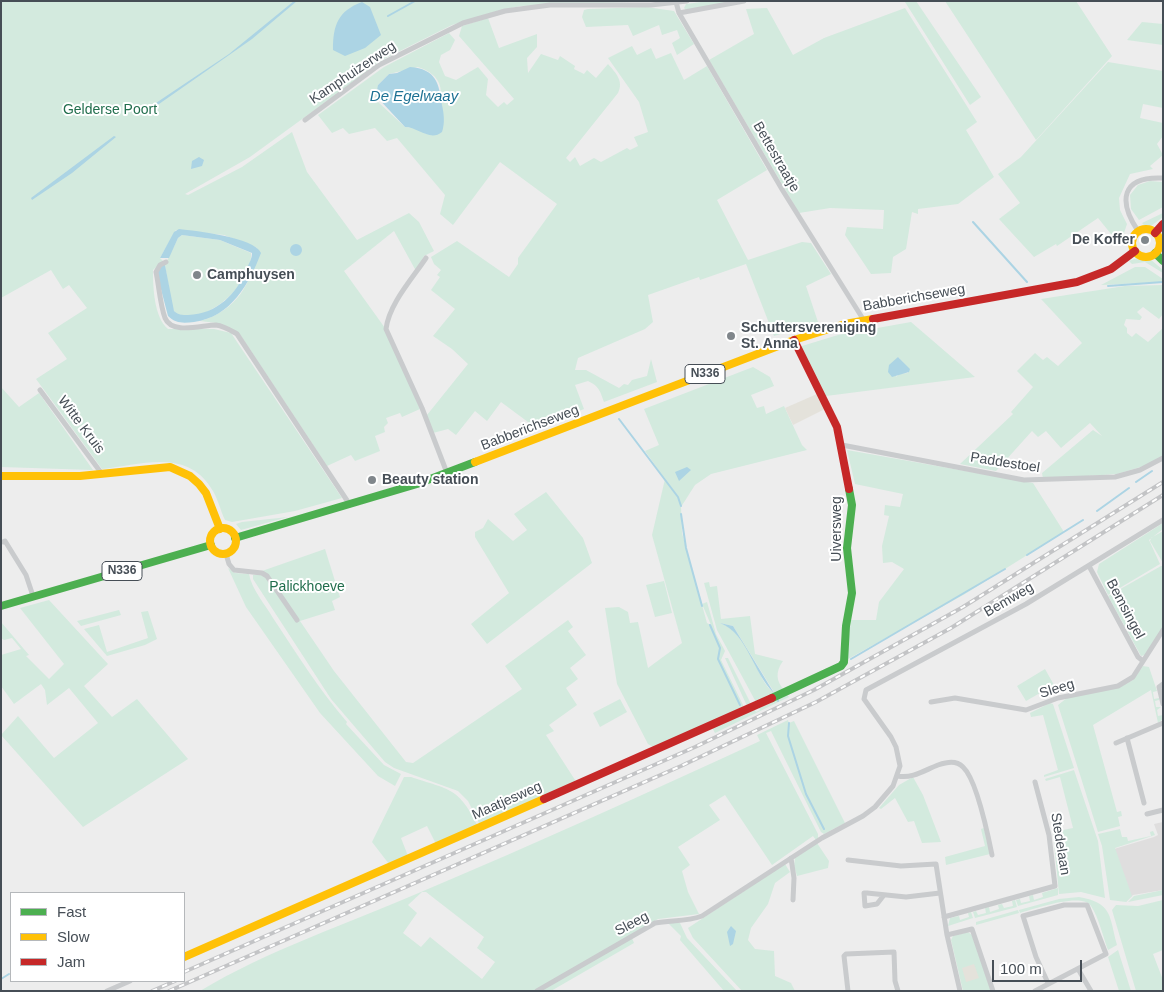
<!DOCTYPE html>
<style>
body{margin:0}
#map{position:relative;width:1164px;height:992px;overflow:hidden;background:#ededed;font-family:Arial,sans-serif}
canvas{display:block}
.frame{position:absolute;inset:0;border:2px solid #464e56;pointer-events:none}
.legend{position:absolute;left:10px;top:892px;width:175px;height:90px;box-sizing:border-box;background:#fff;border:1px solid #b5b8bb;margin:0;padding:6px 9px;list-style:none;font-size:15px;color:#464e56}
.legend li{display:flex;align-items:center;gap:10px;height:25px}
.legend b{width:25px;border:1px solid #b5b8bb}
.scale{position:absolute;left:992px;top:960px;width:90px;height:22px;box-sizing:border-box;border:2px solid #464e56;border-top:0;padding-left:6px;font-size:15px;line-height:18px;white-space:nowrap;color:#464e56;-webkit-text-stroke:4px #fff;paint-order:stroke}
</style>
<div id="map">
<canvas width="1164" height="992"></canvas>
<div class="frame"></div>
<ul class="legend">
<li><b style="height:6px;background:#4caf50"></b>Fast</li>
<li><b style="height:6px;background:#ffc107"></b>Slow</li>
<li><b style="height:6px;background:#c62828"></b>Jam</li>
</ul>
<div class="scale">100 m</div>
</div>
<script>
const ctx = document.querySelector('canvas').getContext('2d');
ctx.lineJoin = 'round';
function fillPath(path, color) { ctx.fillStyle = color; ctx.fill(path, 'evenodd'); }
function strokePath(path, color, width, dash) { ctx.strokeStyle = color; ctx.lineWidth = width; ctx.lineCap = dash ? 'butt' : 'round'; ctx.setLineDash(dash || []); ctx.stroke(path); }
function write(font, color, halo, rows, align = 'center') {
  ctx.font = font + ' Arial,sans-serif'; ctx.lineWidth = 4; ctx.setLineDash([]); ctx.textBaseline = 'middle'; ctx.strokeStyle = halo; ctx.fillStyle = color; for (const [text, x, y, turn = 0] of rows) {
    ctx.save(); ctx.translate(x, y); ctx.rotate((+turn || 0) * Math.PI / 180); ctx.textAlign = isNaN(turn) ? turn : align; if (halo) ctx.strokeText(text, 0, 0); ctx.fillText(text, 0, 0); ctx.restore();
  }
}
fillPath(new Path2D(`
 M1163 822V890L1133 895 1126 902 1104 852 1154 837 1158 835 1154 824Z`), '#dfdede');
fillPath(new Path2D(`
 M1 1H659L521 6 497 11 452 25 386 58 250 157 185 194 188 195 242 167 292 132 307 172 357 240 409 213 419 222 434 251 424 256 416 271 394 231 344 271 385 328 420 409 402 417 400 413 386 418 388 423 384 427 385 432 375 436 380 451 355 461 351 455 327 466 241 336 216 323 200 321C236 311 253 283 257 248L224 235 176 230 160 258 163 261 153 270C153 288 154 317 168 329H214L231 333 342 498 295 511 232 522 225 520C220 510 218 498 211 488 186 448 140 465 102 469L36 379 67 359 48 333 87 308 69 285 63 289 51 270 1 298Z
 M709 1H739L686 10 684 8 686 4Z
 M907 1H916L981 97 970 105 905 2Z
 M945 1H1076L1112 56 1036 140Z
 M646 7 674 11 694 44 677 55 672 43 680 38 677 30 662 35 659 25 633 36 628 25 586 27 582 17 584 10 588 9Z
 M767 8 793 55 824 38 905 8 977 122 966 130 994 177 958 204 918 209V214L912 212 906 249 893 257 891 273 871 274 845 235 847 227 883 229 884 210 830 208 799 213 709 60 754 34 746 9Z
 M488 18 499 48 537 34V47L527 58 528 73 541 54 558 60 560 56 575 66 574 69 584 74 587 70 596 78 608 64C616 73 624 81 618 93L566 158 570 162 575 157 580 166 594 158 601 162 627 148 630 150 638 146 634 137 648 132 639 102 608 58 632 46 637 55 651 48 656 59 671 53 684 80 707 66 767 170 717 200 748 260 802 242 811 243 831 274 806 286 818 322 774 336 746 264 700 280 699 277 648 295 653 322 645 329 578 358 575 370H586L619 388 624 384 628 385 632 380 647 376 651 359 657 382 604 402C600 391 599 386 588 381L575 385 584 409 536 428 501 402 487 421 475 411 456 435 448 429 433 433 427 415 468 364 452 349 433 336 455 309 431 290 440 277 437 275 441 270 434 264 431 257 457 241 509 277 518 264V258L557 204 500 162 453 225 440 214 445 195 397 138 387 141 375 128 349 134 343 128 332 133 318 115 384 67 449 33 455 40 450 50 441 55 439 62 445 76 456 80 478 67 488 79 486 95 498 107 504 102 507 105 514 99 459 36 462 26ZM418 67C456 80 438 109 426 134L416 128 405 127 378 102V85L389 74Z
 M1142 22 1163 24V45L1127 40Z
 M1108 62 1163 71V108L1143 104 1140 118 1163 123V136L1157 144 1163 155 1150 166 1153 169 1130 174 1119 198 1120 210 1127 224 1120 245 1098 218 1057 246 1056 244 1034 257 999 219 1020 203 998 174 1021 157Z
 M1150 181 1163 182V207L1139 220 1131 209 1130 195 1138 185Z
 M1163 213V217L1151 226H1145L1142 223Z
 M182 235 220 240 251 253C253 283 206 328 175 313L172 307 165 265 178 238Z
 M1137 258 1150 259 1163 270V273L1145 262 1132 264 1129 261Z
 M1135 267H1145L1163 279V282L1101 285Z
 M1163 285V314L1159 319 1143 307 1137 312 1142 317 1140 320 1126 319 1124 325 1127 328V333L1132 337 1136 333 1148 342 1163 328V456L1144 466 1117 474 1043 479 1042 473 1093 430 1102 436 1090 423 1061 448 1046 431 1038 437 1032 431 996 471 960 464 1013 414 1011 412 1033 387 1017 371 1035 353 1043 360 1047 357 1058 366 1082 343 1041 299 1125 286Z
 M911 322 975 377 826 396 801 348 802 346 838 335ZM898 357 908 368V373L899 374 896 377Z
 M753 367 770 377 774 386 751 395 757 408 764 406 766 414 784 406 802 445 807 450 711 474 695 485 681 507 682 533 707 623 711 625 702 604 707 602 716 634 725 651 721 660 744 707 653 747 648 744 617 684 605 608 619 607 628 612 630 623 638 622 648 668 682 643 652 535 665 479 645 451 659 445 644 409Z
 M1 387 19 407 39 393 93 470 1 467Z
 M847 450 1033 483 1064 532 965 594 848 659V643L851 620H876L879 602 904 569 892 562 883 563 882 546 889 516 884 515 885 505 900 507 903 494 855 484Z
 M546 492 583 538 592 563 487 644 471 624 509 593 475 537V532L483 528 488 519 513 541 527 530 514 514Z
 M288 517 241 530 236 524 242 522Z
 M1163 523V529L1149 540 1160 564 1108 595 1097 572 1099 564Z
 M1163 531V563L1150 541 1151 538Z
 M325 549 340 597 332 601 335 610 300 621 334 671 406 762 413 763 522 689 505 666 568 620 573 627 568 631 586 655 570 668 578 679 566 688 577 705 549 725 554 731 546 735 577 783 480 825 468 801 458 791 394 768 385 762 331 699 253 579V575H260L262 571Z
 M1161 566H1163V627L1145 655 1141 656 1108 596Z
 M228 568 235 573 249 574C252 590 265 604 273 618 297 654 319 690 347 722L346 724 384 765 401 774 395 786 378 776 320 713 246 607Z
 M664 581 672 613 655 617 646 585Z
 M709 582 710 587 717 586 721 619 750 616 755 654 783 661C775 672 776 682 785 691L757 704 717 630 704 583ZM720 623 733 626 774 692C758 685 750 633 720 623Z
 M49 600 108 664 84 686 112 717 137 699 188 759 83 827 1 735 18 716 54 758 98 723 69 688 47 705 45 690 41 684 14 704 1 686V655L21 649 12 638 4 640 1 638V622L29 655 26 656 49 679 64 664 20 608Z
 M119 610 121 615 81 626 77 621Z
 M148 611 157 639 145 645 107 656 84 629 99 625 107 652 148 638 141 612Z
 M725 658H728L752 706H747Z
 M1143 666 1149 667 1157 691 1153 692 1154 699 1159 698V700L1155 701 1156 707H1161L1157 710 1158 716 1163 715V719L1158 723 1151 690 1093 725 1117 812 1121 811 1122 816 1118 817 1120 826 1098 832 1058 705 1067 698 1122 686 1133 680Z
 M1045 669 1054 685 1026 701 1017 686Z
 M787 694 789 697 715 733 712 727 754 709 756 712 760 710 758 707Z
 M620 699 627 712 600 727 593 713Z
 M1050 703 1053 704 1074 768 1044 777V775L1058 770 1043 715 1031 717 1030 713Z
 M788 720 789 723 794 721 845 823 824 834 821 832 771 731 766 733 818 834V838L816 840 813 836 772 865 725 795 709 805 720 820 678 847 690 865 682 871 688 892 699 914 658 919 534 991H200C266 951 349 923 421 892 535 844 647 793 760 741L757 735ZM422 892H426L484 937 477 948 495 962 482 979 430 937 421 947 403 933 417 913 408 905Z
 M1074 770 1098 841 1105 898 1081 892 1059 894 1053 832 1073 828 1060 777 1046 781 1045 779Z
 M404 777H411C450 790 458 787 478 826L436 844 427 826 401 838 408 856 389 864 372 842Z
 M913 777 923 795 941 842 922 843 914 821 908 822 895 798 881 809 879 808 899 785Z
 M984 828 990 854 946 865 945 857 985 846 981 829Z
 M1120 829 1122 837H1127L1128 841 1151 836 1150 832 1153 831 1155 835 1115 848 1132 896 1126 902 1110 900 1102 846 1098 834Z
 M817 843 829 861 828 868 797 876 794 866 795 858Z
 M785 864 790 872 775 883 768 904 751 928 748 940 755 949 774 951 775 976 791 983 795 991H742L693 938 688 928Z
 M1058 888V895L1018 906 1016 900 1020 899 1021 903 1030 901 1029 896 1033 895 1034 900 1043 897 1042 893Z
 M1163 890V895L1128 902 1134 896Z
 M1079 897C1113 903 1109 916 1117 945L1108 950C1103 937 1099 918 1091 906 1082 892 1034 909 1020 913L1019 910 1059 899Z
 M1015 900 1017 907 975 918 973 912 976 911 978 915 986 913 985 908 989 907 990 912 999 909 998 905 1002 904 1004 908 1013 906 1012 901Z
 M1163 900V950L1153 954 1163 980V991H1136L1112 910 1116 905 1138 906Z
 M1018 910 1019 913 976 925V922Z
 M971 912 973 918 948 926 950 918 959 916 960 920 969 917 968 913Z
 M667 922 680 923 687 938 737 991H724L680 940 681 936Z
 M968 932 972 935 991 991H963L951 940 953 936Z
 M632 938 634 943 551 991H541Z
 M1118 950 1131 991H1119L1108 957Z`), '#d3eade');
fillPath(new Path2D(`
 M817 394 825 409 793 425 785 408Z
 M974 964 979 978 966 982 962 968Z`), '#e4e2db');
fillPath(new Path2D(`
 M294 1H297L252 39 149 111 147 109 229 54Z
 M362 2 370 7 381 35 365 48 345 56 333 50C333 25 338 11 362 2Z
 M410 67C436 69 439 83 442 105 444 114 445 123 442 132 430 142 418 127 405 127L376 96 378 85 389 74 397 73Z
 M114 136 116 137 72 173 32 200 31 198Z
 M199 157 204 160 202 166 191 169 192 161Z
 M179 229C196 231 254 237 261 253 249 284 231 317 194 322 184 323 176 324 168 316L157 274 162 265H165L174 311C178 315 182 315 188 315 217 314 237 294 247 268 249 263 252 259 252 253L220 240 182 235 178 238 169 258H160L174 232Z
 M290 250a6 6 0 1 1 12 0a6 6 0 1 1-12 0Z
 M898 357 910 369 909 372 892 377 888 372 889 365Z
 M687 467 691 470 679 481 675 472Z
 M720 623 733 626 774 693C752 672 749 635 720 623Z
 M731 926 736 931 733 944 730 946 727 932Z`), '#acd4e4');
strokePath(new Path2D(`
 M388 16 415 1
 M973 222 1027 282
 M1108 286 1163 282
 M619 419 678 497 681 506
 M1136 482 1152 471
 M1097 511 1129 488
 M681 514 686 548 702 606
 M1027 555 1083 520
 M710 625 720 648 718 659 740 705
 M851 659 1005 569
 M778 700V701
 M789 723 788 736 806 794 824 829
 M1 979 9 974`), '#acd4e4', 2);
strokePath(new Path2D(`
 M676 2 679 13 783 191 863 319
 M679 13 744 1
 M305 120 379 65 463 23 505 11 550 5H651L687 1
 M1138 231C1118 201 1121 176 1163 178
 M426 258C412 279 389 304 386 329L422 408 447 473
 M166 262 160 265 156 272C159 286 160 304 165 318 172 335 202 325 216 325 224 326 230 330 237 334L350 505
 M40 390 102 474
 M842 445 1024 480 1115 477 1140 470 1163 458
 M3 542 5 541 26 575 33 596
 M226 554 229 564 234 570 262 573 267 576 297 620
 M1089 566 1138 657 1143 661
 M1163 684 1159 687 1163 704
 M931 702 955 698 1026 710 1058 698 1118 686 1133 677 1163 630
 M1127 738 1144 803
 M1116 743 1163 723
 M898 776C912 779 925 770 938 765 947 762 956 760 963 767 977 780 988 835 992 855
 M1147 814 1163 810
 M791 858 794 878 793 900
 M848 860 901 866 936 864 947 935
 M884 895 877 904 865 906 864 893H867L906 897 940 893
 M944 917 1055 886 1049 835 1035 782
 M1078 969 1091 991
 M107 991 130 981
 M537 991 655 923C672 920 686 922 702 916L822 838 863 816 875 807 893 786 900 766 896 747 891 737 864 699 866 690 1026 604 1163 520
 M848 991 844 956 846 954 894 952 895 981 898 991
 M960 991 947 935 972 929 993 991
 M1035 991 1106 954 1087 905H1064L1023 916 1036 957 1048 983`), '#c9cbcd', 5);
strokePath(new Path2D(`
 M1155 253 1163 261
 M235 538 417 484 475 462
 M1 606 211 545
 M772 698 841 666 844 662 846 626 852 593 847 548 852 505 849 489`), '#4caf50', 8);
strokePath(new Path2D(`
 M1132 243a14 14 0 1 1 28 0a14 14 0 1 1-28 0Z
 M475 462 794 340 845 324 873 319
 M1 476H80L170 467 190 476 199 484 206 493 220 529
 M210 541a13 13 0 1 1 26 0a13 13 0 1 1-26 0Z
 M184 957 544 799`), '#ffc107', 8);
strokePath(new Path2D(`
 M1155 233 1163 224
 M873 319 1077 282 1111 269 1135 251
 M794 340 837 427 849 489
 M544 799 772 698`), '#c62828', 8);
const rail = new Path2D(`
 M184 972 695 747 814 690 963 607 1163 482
 M152 991 175 981
 M169 991 681 766 816 702 951 628 1163 495`);
strokePath(rail, '#c3c4c6', 4);
strokePath(rail, '#fff', 2, [5.5]);
for (const [x, y, r, color] of [
 [1145,240,5,"#80868b"],
 [197,275,5,"#80868b"],
 [731,336,5,"#80868b"],
 [372,480,5,"#80868b"]
]) { const dot = new Path2D(); dot.arc(x, y, r, 0, 2 * Math.PI); ctx.fillStyle = color; ctx.fill(dot); strokePath(dot, '#fff', 2); }
for (const [x, y, w] of [
 [705,374,40],
 [122,571,40]
]) { const box = new Path2D(); box.roundRect(x - w / 2, y - 9.5, w, 19, 4); ctx.fillStyle = '#fff'; ctx.fill(box); strokePath(box, '#464e56', 1); }
write('bold 12px', '#464e56', null, [
 ["N336",705,374],
 ["N336",122,571]
]);
write('14px', '#464e56', '#fff', [
 ["Kamphuizerweg",353,73,-34],
 ["Bettestraatje",776,157,60],
 ["Babberichseweg",914,298,-10],
 ["Witte Kruis",81,425,53],
 ["Babberichseweg",530,428,-21],
 ["Paddestoel",1005,463,9],
 ["Uiversweg",837,529,-90],
 ["Bemweg",1009,600,-30],
 ["Bemsingel",1125,609,62],
 ["Sleeg",1057,689,-17],
 ["Maatjesweg",507,801,-24],
 ["Stedelaan",1060,844,81],
 ["Sleeg",632,924,-28]
]);
write('14px', '#216e4d', '#fff', [
 ["Gelderse Poort",110,110],
 ["Palickhoeve",307,587]
]);
write('bold 14px', '#464e56', '#fff', [
 ["De Koffer",1135,240,"right"],
 ["Camphuysen",207,275],
 ["Schuttersvereniging",741,328],
 ["St. Anna",741,344],
 ["Beauty station",382,480]
], 'left');
write('italic 15px', '#1d7193', '#fff', [
 ["De Egelwaay",414,97]
]);
</script>
